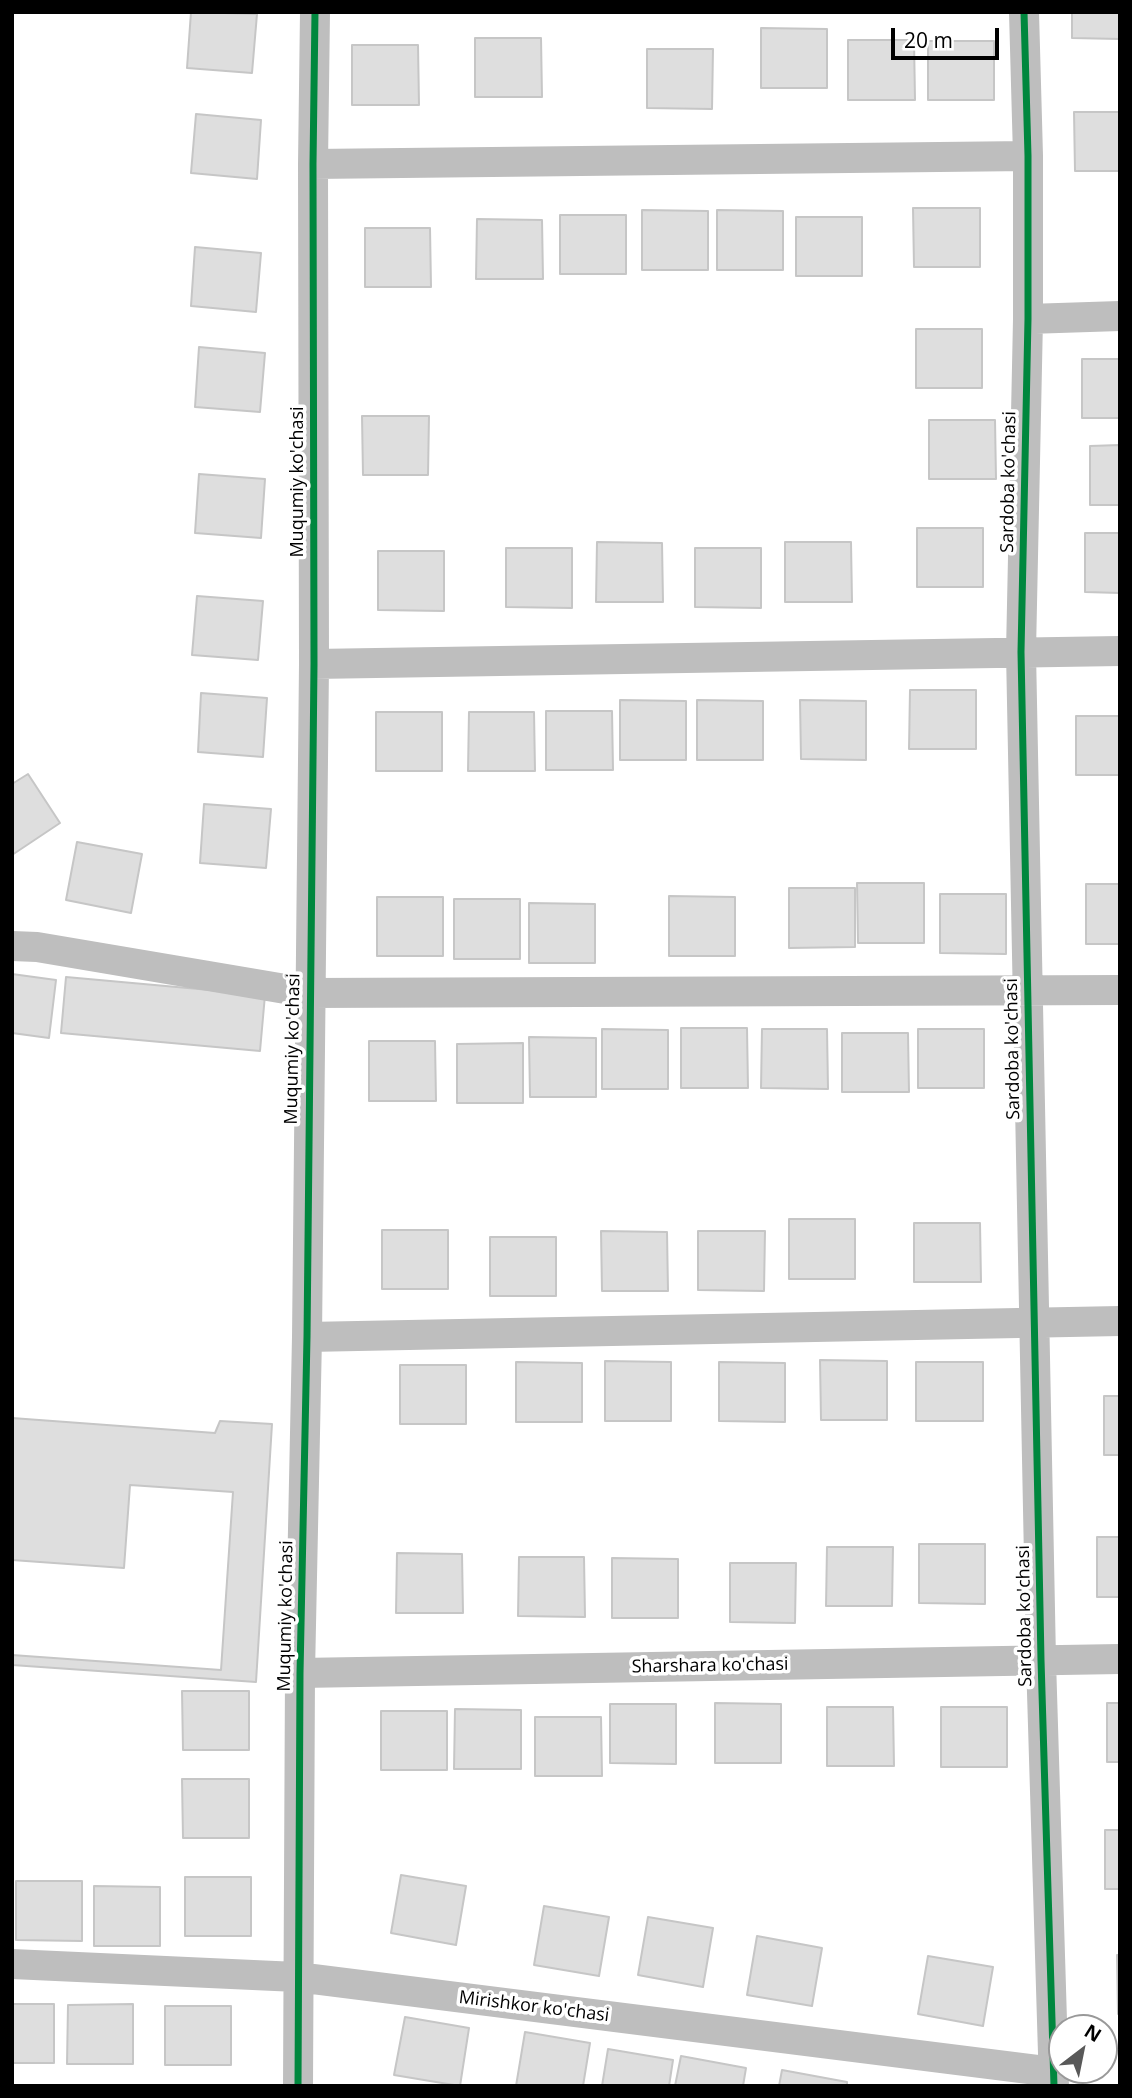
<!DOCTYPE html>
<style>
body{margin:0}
#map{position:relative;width:1132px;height:2098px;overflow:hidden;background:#fff;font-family:"Open Sans",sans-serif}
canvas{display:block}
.frame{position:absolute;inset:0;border:14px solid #000;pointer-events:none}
.north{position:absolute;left:1048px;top:2014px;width:70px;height:70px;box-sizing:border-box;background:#fff;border:2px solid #999;border-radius:50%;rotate:32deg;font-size:19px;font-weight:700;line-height:28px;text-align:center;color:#000}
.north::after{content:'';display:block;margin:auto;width:24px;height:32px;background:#595959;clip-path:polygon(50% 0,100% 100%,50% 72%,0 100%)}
.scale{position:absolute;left:891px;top:28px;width:108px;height:32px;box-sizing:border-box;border:4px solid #000;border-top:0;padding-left:9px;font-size:21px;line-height:24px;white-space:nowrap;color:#000;-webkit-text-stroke:5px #fff;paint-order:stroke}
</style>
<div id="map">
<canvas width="1132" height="2098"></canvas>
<div class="frame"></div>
<div class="north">N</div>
<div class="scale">20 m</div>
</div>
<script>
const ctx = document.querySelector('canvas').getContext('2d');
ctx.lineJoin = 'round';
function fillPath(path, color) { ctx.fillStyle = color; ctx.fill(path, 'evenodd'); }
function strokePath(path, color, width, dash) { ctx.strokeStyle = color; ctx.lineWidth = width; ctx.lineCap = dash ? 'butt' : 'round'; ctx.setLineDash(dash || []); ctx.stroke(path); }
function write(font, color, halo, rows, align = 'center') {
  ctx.font = font + ' "Open Sans",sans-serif'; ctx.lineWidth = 7; ctx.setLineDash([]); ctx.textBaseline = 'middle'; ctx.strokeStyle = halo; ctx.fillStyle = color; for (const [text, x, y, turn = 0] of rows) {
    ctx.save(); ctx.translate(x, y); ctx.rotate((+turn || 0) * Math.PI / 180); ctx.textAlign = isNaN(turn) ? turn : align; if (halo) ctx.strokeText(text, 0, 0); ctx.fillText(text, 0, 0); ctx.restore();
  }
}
const building = new Path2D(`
 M191 12 257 14 252 73 187 68Z
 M1072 12H1120V39L1072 38Z
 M761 28 827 29V88H761Z
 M475 38H541L542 97H475Z
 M848 40H914L915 100H848Z
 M928 41H994V100H928Z
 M352 45H418L419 105H352Z
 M647 49H713L712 109 647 108Z
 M1074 112H1120V171H1075Z
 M196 114 261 120 257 179 191 173Z
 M913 208H980V267H914Z
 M642 210 708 211V270H642Z
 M717 210 783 211V270H717Z
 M560 215H626V274H560Z
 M796 217H862V276H796Z
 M477 219 542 220 543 279H476Z
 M365 228H430L431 287H365Z
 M195 247 261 253 256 312 191 306Z
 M916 329H982V388H916Z
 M199 347 265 353 260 412 195 407Z
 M1082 359H1120V418H1082Z
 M362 416H429L428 475H363Z
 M929 420H995L996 479H929Z
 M1120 445V505H1090V446Z
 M199 474 265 479 261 538 195 533Z
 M917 528H983V587H917Z
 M1085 533H1120V593L1085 592Z
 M597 542 662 543 663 602H596Z
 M785 542H851L852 602H785Z
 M506 548H572V608L506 607Z
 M695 548H761V608L695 607Z
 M378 551H444V611L378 610Z
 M197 596 263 601 258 660 192 655Z
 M910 690H976V749H909Z
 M201 693 267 698 263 757 198 752Z
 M620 700 686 701V760H620Z
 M697 700 763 701V760H697Z
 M800 700 866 701V760L801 759Z
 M546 711H612L613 770H546Z
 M376 712H442V771H376Z
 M469 712H534L535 771H468Z
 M1076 716H1120V775H1076Z
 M28 774 60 823 12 855V784Z
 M204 804 271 809 266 868 200 863Z
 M77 842 142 854 131 913 66 900Z
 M857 883H924V943H858Z
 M1086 884H1120V944H1086Z
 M789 888H855V947L789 948Z
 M940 894H1006V954L940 953Z
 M669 896 735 897V956H669Z
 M377 897H443V956H377Z
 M454 899H520V959H454Z
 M529 903 595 904V963H529Z
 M12 974 56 980 49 1038 12 1033Z
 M66 977 265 995 260 1051 61 1033Z
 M681 1028H747L748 1088H681Z
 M602 1029 668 1030V1089H602Z
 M762 1029H827L828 1089 761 1088Z
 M918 1029H984V1088H918Z
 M842 1033H908L909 1092H842Z
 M529 1037 596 1038V1097H530Z
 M369 1041H435L436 1101H369Z
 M523 1043V1103H457V1044Z
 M789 1219H855V1279H789Z
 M914 1223H980L981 1282H914Z
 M382 1230H448V1289H382Z
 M601 1231 667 1232 668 1291H602Z
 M698 1231H765L764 1291 698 1290Z
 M490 1237H556V1296H490Z
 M820 1360 887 1361V1420H821Z
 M605 1361 671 1362V1421H605Z
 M516 1362 582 1363V1422H516Z
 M719 1362 785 1363V1422L719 1421Z
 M916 1362H983V1421H916Z
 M400 1365H466V1424H400Z
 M1104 1396H1120V1455H1104Z
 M12 1418 215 1433 220 1421 272 1424 256 1682 12 1665V1655L221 1670 233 1492 130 1485 124 1568 12 1560Z
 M1097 1537H1120V1597H1097Z
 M919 1544H985V1604L919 1603Z
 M827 1547H893L892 1606H826Z
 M397 1553 462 1554 463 1613H396Z
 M519 1557H584L585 1617 518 1616Z
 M612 1558 678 1559V1618H612Z
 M730 1563H796L795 1623 730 1622Z
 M182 1691H249V1750H183Z
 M715 1703 781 1704V1763H715Z
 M1107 1703H1120V1762H1107Z
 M610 1704H676V1764L610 1763Z
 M827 1707H893L894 1766H827Z
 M941 1707H1007V1767H941Z
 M455 1709 521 1710V1769H454Z
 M381 1711H447V1770H381Z
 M535 1717H601L602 1776H535Z
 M182 1779H249V1838H183Z
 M1105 1830H1120V1889H1105Z
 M401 1875 466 1886 456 1945 391 1933Z
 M185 1877H251V1936H185Z
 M16 1881H82V1941L16 1940Z
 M94 1886 160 1887V1946H94Z
 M544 1906 609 1917 599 1976 534 1965Z
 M648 1917 713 1928 703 1987 638 1975Z
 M757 1936 822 1948 812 2006 747 1995Z
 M1117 1955H1120V2014H1118Z
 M928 1956 993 1967 983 2026 918 2014Z
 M12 2004H54V2063H12Z
 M133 2004V2064H67L68 2005Z
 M165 2006H231V2065H165Z
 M405 2017 469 2028 460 2086 394 2075Z
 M525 2032 590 2043 583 2086H516Z
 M608 2049 673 2060 669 2086H602Z
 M681 2056 746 2068 743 2086H675Z
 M782 2070 847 2082V2086H779Z`);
fillPath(building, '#dedede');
strokePath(building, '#c6c6c6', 2);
strokePath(new Path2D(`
 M1024 12 1028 156V319L1021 652 1041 1660 1054 2086
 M313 164 1028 156
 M1028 319 1120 316
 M314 664 1120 651
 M12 946 37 947 309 993 1120 990
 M307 1337 1120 1321
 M300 1673 1120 1659
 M12 1964 297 1977 1053 2072
 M298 2086 300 1673 307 1337 314 664 313 164 315 12`), '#bebebe', 30);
strokePath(new Path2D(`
 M1024 12 1028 156V319L1021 652 1041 1660 1054 2086
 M298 2086 300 1673 307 1337 314 664 313 164 315 12`), '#00873e', 7);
write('18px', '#000', '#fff', [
 ["Muqumiy ko'chasi",298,482,-90],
 ["Sardoba ko'chasi",1009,482,-89],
 ["Muqumiy ko'chasi",293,1049,-89],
 ["Sardoba ko'chasi",1013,1049,-91],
 ["Muqumiy ko'chasi",286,1616,-89],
 ["Sardoba ko'chasi",1025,1616,-91],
 ["Sharshara ko'chasi",710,1666,-1],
 ["Mirishkor ko'chasi",534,2007,7]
]);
</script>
